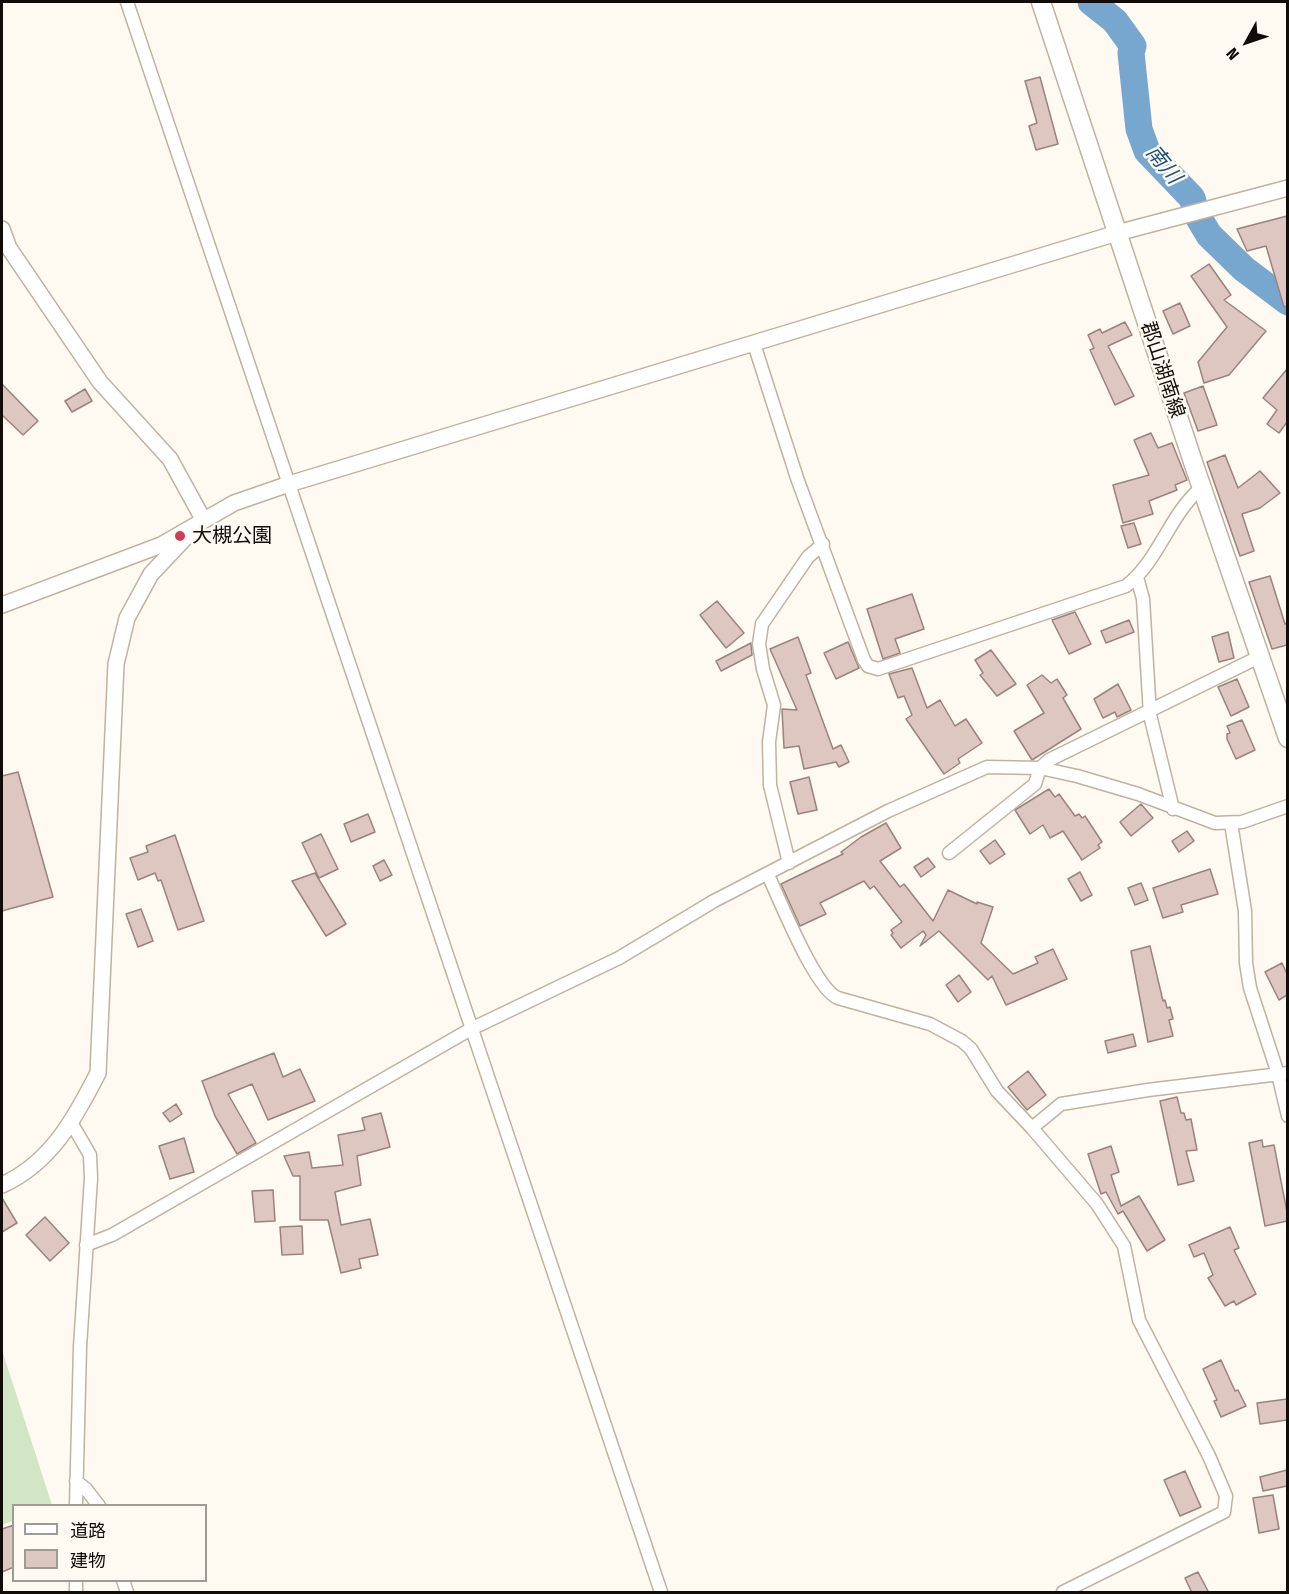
<!DOCTYPE html>
<meta charset="utf-8">
<style>
body{margin:0}
#map{position:relative;width:1289px;height:1594px;overflow:hidden;background:#fef9f1;font-family:"Fira Sans Condensed","Noto Sans JP",sans-serif}
canvas{display:block}
.frame{position:absolute;inset:0;border:3px solid #110c07;pointer-events:none}
.legend{position:absolute;left:12px;top:1504px;width:195px;height:78px;box-sizing:border-box;background:#fef9f1;border:2px solid #9f9a93;margin:0;padding:8px 10px;list-style:none;font-size:18px;color:#110c07}
.legend li{display:flex;align-items:center;gap:12px;height:30px}
.legend b{width:30px;border:2px solid #9f9a93}
.north{position:absolute;left:1217px;top:12px;width:60px;height:60px;-webkit-text-stroke:4px #fef9f1;paint-order:stroke;rotate:230deg;font-size:16px;font-weight:700;line-height:24px;text-align:center;color:#110c07}
.north::after{content:'';display:block;margin:auto;width:21px;height:27px;background:#110c07;clip-path:polygon(50% 0,100% 100%,50% 72%,0 100%)}
</style>
<div id="map">
<canvas width="1289" height="1594"></canvas>
<div class="frame"></div>
<ul class="legend">
<li><b style="height:8px;background:#fff"></b>道路</li>
<li><b style="height:16px;background:#dec6c1"></b>建物</li>
</ul>
<div class="north">N</div>
</div>
<script>
const ctx = document.querySelector('canvas').getContext('2d');
ctx.lineJoin = 'round';
function fillPath(path, color) { ctx.fillStyle = color; ctx.fill(path, 'evenodd'); }
function strokePath(path, color, width, dash) { ctx.strokeStyle = color; ctx.lineWidth = width; ctx.lineCap = dash ? 'butt' : 'round'; ctx.setLineDash(dash || []); ctx.stroke(path); }
function write(font, color, halo, rows, align = 'center') {
  ctx.font = font + ' "Fira Sans Condensed","Noto Sans JP",sans-serif'; ctx.lineWidth = 5; ctx.setLineDash([]); ctx.textBaseline = 'middle'; ctx.strokeStyle = halo; ctx.fillStyle = color; for (const [text, x, y, turn = 0] of rows) {
    ctx.save(); ctx.translate(x, y); ctx.rotate((+turn || 0) * Math.PI / 180); ctx.textAlign = isNaN(turn) ? turn : align; if (halo) ctx.strokeText(text, 0, 0); ctx.fillText(text, 0, 0); ctx.restore();
  }
}
fillPath(new Path2D(`
 M2 1350 52 1505 14 1506 13 1521 2 1525Z`), '#d2e6c6');
strokePath(new Path2D(`
 M1091 2 1115 21 1133 46 1131 53 1139 129 1147 151 1192 198 1197 215 1209 235 1244 269 1288 302`), '#77a7cf', 27);
const building = new Path2D(`
 M1040 77 1058 144 1036 150 1029 126 1037 123 1025 81Z
 M1287 216V306L1284 307 1266 246 1247 251 1237 229Z
 M1209 264 1231 295 1224 300 1266 331 1229 375 1204 383 1198 362 1227 327 1191 276Z
 M1180 303 1190 326 1173 334 1163 311Z
 M1125 322 1132 335 1108 346 1134 396 1115 405 1090 350 1094 348 1088 335 1100 329 1102 333Z
 M1287 369V422L1279 433 1267 424 1277 410 1263 398Z
 M2 384 38 421 23 435 2 415Z
 M1203 386 1217 425 1198 431 1184 393Z
 M85 389 92 401 72 412 65 401Z
 M1151 433 1158 448 1172 443 1187 480 1175 485 1177 490 1149 501 1153 514 1123 523 1113 485 1149 475 1134 440Z
 M1225 455 1238 488 1260 471 1280 493 1260 508 1242 514 1254 551 1240 556 1207 462Z
 M1134 523 1141 544 1128 548 1121 526Z
 M1270 576 1285 624 1287 623V645L1272 649 1249 582Z
 M912 594 924 629 895 639 900 653 883 659 867 609Z
 M717 601 744 633 726 648 700 615Z
 M1075 612 1091 644 1069 654 1052 620Z
 M1129 620 1134 632 1106 643 1101 631Z
 M1228 632 1234 658 1219 662 1212 637Z
 M798 637 811 673 806 675 833 749 841 745 849 762 839 767 836 762 804 769 799 746 784 748 782 709 797 710 770 649Z
 M848 642 859 668 836 679 824 653Z
 M751 643 752 655 721 671 716 661Z
 M991 650 1016 684 997 696 980 675 983 673 975 660Z
 M912 668 927 708 940 700 955 726 966 719 982 743 958 759 960 763 944 774 906 719 912 715 904 696 898 698 889 674Z
 M1042 675 1051 683 1057 679 1067 695 1063 698 1081 729 1032 760 1014 731 1044 713 1027 685Z
 M1237 679 1249 707 1231 716 1218 687Z
 M1118 684 1131 710 1117 717 1115 712 1103 718 1094 699Z
 M1242 720 1255 750 1236 759 1227 739V734L1230 733 1227 726Z
 M18 772 53 897 2 911V776Z
 M809 777 817 810 798 814 790 782Z
 M1049 789 1055 797 1059 794 1075 816 1079 814 1082 818 1085 816 1102 842 1098 845 1100 848 1082 860 1063 831 1050 838 1043 825 1030 834 1015 810Z
 M1141 804 1153 818 1131 836 1120 822Z
 M368 814 375 832 351 842 344 824Z
 M886 823 901 848 880 861 900 887 904 884 933 921 948 890 977 904V902L993 907 981 943 1013 974 1038 963 1035 957 1053 949 1067 979 1006 1005 992 976 988 980 939 931 920 946 926 935 923 931 901 948 891 935 893 933 891 930 902 922 874 886 870 889 864 881 820 903 826 914 800 926 781 884 843 854 841 852 861 837Z
 M1187 831 1194 841 1179 852 1172 841Z
 M321 834 338 869 319 878 302 843Z
 M175 835 204 921 178 930 161 880 158 881 155 873 138 880 130 858 148 852 146 846Z
 M995 840 1005 854 990 864 980 851Z
 M928 858 935 867 921 877 914 867Z
 M384 860 392 875 380 881 373 866Z
 M1210 869 1218 894 1181 905 1183 912 1163 918 1153 888Z
 M1080 872 1092 895 1081 901 1068 879Z
 M315 873 346 924 326 936 292 881Z
 M1141 883 1148 900 1135 905 1128 888Z
 M141 909 153 941 138 947 126 914Z
 M1150 946 1163 1001 1165 1000 1167 1008 1170 1007 1173 1019 1169 1020 1173 1036 1148 1042 1131 951Z
 M1282 963 1287 974V995L1279 1000 1265 972Z
 M959 975 971 992 958 1002 946 985Z
 M1133 1034 1136 1046 1108 1053 1105 1041Z
 M274 1053 283 1077 300 1069 315 1101 268 1120 252 1084 228 1094 256 1143 237 1154 215 1116 202 1081Z
 M1028 1071 1046 1095 1027 1110 1008 1087Z
 M1177 1097 1181 1113H1184L1186 1120 1191 1119 1197 1150 1186 1151 1194 1181 1178 1185 1160 1101Z
 M176 1104 182 1114 170 1122 163 1113Z
 M381 1113 390 1147 357 1156 361 1185 335 1192 341 1225 370 1219 378 1255 359 1259 361 1268 341 1273 328 1220H300V1176H293L284 1156 309 1152 312 1168 343 1165 338 1135 365 1130 362 1118Z
 M184 1138 194 1172 170 1179 159 1146Z
 M1262 1140 1263 1147 1274 1145 1287 1212V1221L1265 1226 1249 1143Z
 M1111 1146 1119 1172 1111 1175 1121 1206 1139 1196 1165 1240 1147 1251 1123 1211 1118 1214 1106 1192 1101 1194 1088 1154Z
 M273 1190 275 1221 255 1222 252 1191Z
 M2 1198 17 1223 2 1232Z
 M45 1217 69 1243 50 1261 26 1235Z
 M302 1226 303 1254 282 1255 280 1227Z
 M1230 1227 1239 1248 1234 1250 1256 1294 1236 1305 1234 1301 1225 1306 1208 1278 1213 1275 1204 1253 1194 1257 1189 1245Z
 M1221 1360 1235 1391 1238 1390 1246 1406 1221 1417 1214 1401 1217 1400 1203 1369Z
 M1287 1399V1420L1260 1424 1257 1403Z
 M1287 1470V1486L1263 1491 1260 1477Z
 M1185 1471 1201 1507 1180 1516 1164 1480Z
 M1273 1495 1279 1529 1259 1533 1253 1498Z
 M14 1525V1567L2 1572V1529Z
 M1198 1572 1209 1593H1192L1185 1578Z`);
fillPath(building, '#dec6c1');
strokePath(building, '#9a837f', 1.5);
const minor = new Path2D(`
 M127 2 661 1592
 M754 344 797 478 864 660 868 666 878 669 1126 586C1159 561 1169 515 1201 488
 M1137 577 1143 599 1150 715 1173 809
 M1231 823 1245 911 1246 963 1250 988 1278 1074 1288 1116
 M949 853 1035 784 1040 768 1049 760 1259 657
 M789 863 770 785 769 742 774 705 763 669 759 644 762 624 808 557 823 544
 M768 875C780 900 815 989 838 998L930 1024 962 1041 971 1049 997 1091 1032 1128 1097 1204 1124 1246 1139 1320 1209 1456 1226 1496 1224 1512 1063 1592
 M72 1124 90 1155 91 1178 80 1347 76 1506
 M1032 1128 1061 1104 1148 1090 1288 1073
 M86 1245 112 1235 471 1029 619 958 714 901 888 811 987 767 1040 768 1077 776 1138 794 1215 823 1242 822 1288 806
 M76 1481 86 1489 99 1506
 M76 1580V1592
 M123 1580 127 1592`);
const tertiary = new Path2D(`
 M2 229 9 248 100 382 170 459 203 519 151 574 127 618 116 664 98 1073C75 1118 51 1163 2 1185
 M2 605 161 545 234 503 289 484 1117 233 1288 188`);
const primary = new Path2D(`
 M1041 2 1195 468 1288 738`);
strokePath(minor, '#bfb2a0', 15);
strokePath(tertiary, '#bfb2a0', 18);
strokePath(primary, '#bfb2a0', 21);
strokePath(minor, '#fff', 12);
strokePath(tertiary, '#fff', 15);
strokePath(primary, '#fff', 18);
for (const [x, y, r, color] of [
 [180,536,6,"#cd3d5c"]
]) { const dot = new Path2D(); dot.arc(x, y, r, 0, 2 * Math.PI); ctx.fillStyle = color; ctx.fill(dot); strokePath(dot, '#fef9f1', 2); }
write('20px', '#110c07', '#fef9f1', [
 ["郡山湖南線",1162,370,72]
]);
write('20px', '#110c07', '#fef9f1', [
 ["大槻公園",192,536]
], 'left');
write('italic 21px', '#1c537a', '#fef9f1', [
 ["南川",1163,165,51]
]);
</script>
